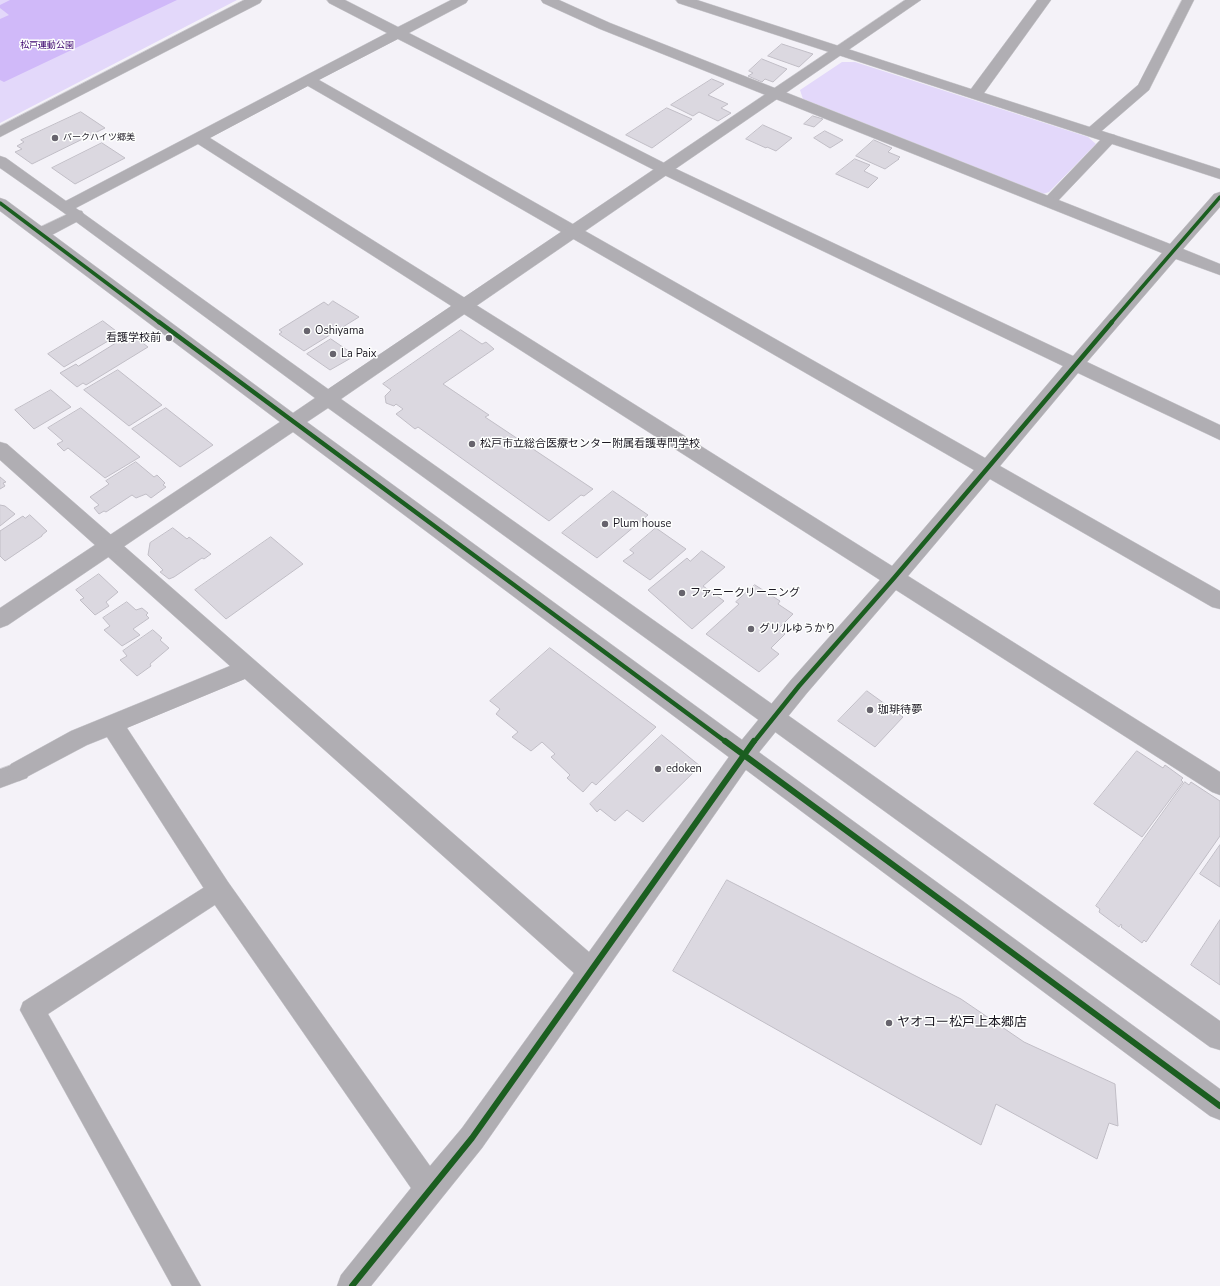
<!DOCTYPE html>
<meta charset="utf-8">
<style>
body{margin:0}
canvas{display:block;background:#f4f2f8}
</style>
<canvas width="1220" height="1286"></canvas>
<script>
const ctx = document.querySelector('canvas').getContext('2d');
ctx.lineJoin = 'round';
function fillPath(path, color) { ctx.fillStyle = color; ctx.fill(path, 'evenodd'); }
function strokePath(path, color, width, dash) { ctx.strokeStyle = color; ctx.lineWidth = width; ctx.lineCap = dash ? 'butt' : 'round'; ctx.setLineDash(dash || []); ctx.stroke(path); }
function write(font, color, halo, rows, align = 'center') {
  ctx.font = font + ' "Nunito Sans","Noto Sans JP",sans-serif'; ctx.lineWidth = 3; ctx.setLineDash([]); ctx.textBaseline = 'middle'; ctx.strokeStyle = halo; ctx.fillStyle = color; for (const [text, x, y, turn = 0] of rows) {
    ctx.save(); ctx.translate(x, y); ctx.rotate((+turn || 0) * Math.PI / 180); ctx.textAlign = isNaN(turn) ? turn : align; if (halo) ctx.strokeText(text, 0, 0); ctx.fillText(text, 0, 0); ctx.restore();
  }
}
fillPath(new Path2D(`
 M0 0H237L0 123Z
 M842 62H855L1088 137 1096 144 1049 192 1043 194 803 99 800 90Z`), '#e3d8fa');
fillPath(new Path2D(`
 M10 0H177L4 82 0 80V19L9 15 0 8V5Z`), '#d0b9f9');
const building = new Path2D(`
 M782 44 813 54 799 67 768 56Z
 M762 59 787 69 773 82 765 79 762 82 748 76 753 73 749 71Z
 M712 79 724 84 708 95 728 104 721 108 731 113 718 121 699 112 693 116 671 105Z
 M667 108 692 119 652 148 626 135Z
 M81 112 105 128 32 164 15 152 22 149 17 146 24 142 21 140Z
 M813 116 823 119 814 127 804 124Z
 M763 125 792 138 776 151 767 147 766 148 746 139Z
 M825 131 843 140 830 148 814 138Z
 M874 140 892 148 888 152 900 157 898 159H899L885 169 856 156Z
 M102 143 125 158 75 184 52 168Z
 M855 159 870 165 864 171 878 178 868 188 836 174Z
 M333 301 359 317 304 351 279 334 282 332 279 330 324 302 328 305Z
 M103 321 120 334 64 367 48 354Z
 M461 330 482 344 486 342 494 349 443 384 489 415 485 417 593 489 584 496 581 495 549 521 418 427 415 429 396 414 403 409 396 404 394 406 386 403 385 396 391 390 383 384Z
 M131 334 148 347 86 385 83 383 77 387 60 373 76 364 78 366Z
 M331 339 353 354 349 357 351 358 330 370 307 354Z
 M118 370 162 405 129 426 84 390Z
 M51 390 71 407 34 429 15 410Z
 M81 408 140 457 105 478 68 448 64 451 57 444 63 441 48 428Z
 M166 408 213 445 180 467 132 429Z
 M136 462 154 477 157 475 165 483 163 485 166 487 151 498 146 494 136 498 132 495 106 512 104 511 99 514 94 508 99 505 90 497 109 484 106 481Z
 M0 477 6 482 3 483 5 486 0 489Z
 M613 491 648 515 597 558 562 533Z
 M0 505 5 506 15 514 0 526Z
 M30 515 47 531 42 535V536L5 561 0 556V531L23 516 25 518Z
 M173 528 187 539 189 537 211 554 204 559 202 558 174 577 169 579 160 572 163 570 148 555 150 543Z
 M656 528 686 549 650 580 623 561 634 553 630 550Z
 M271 537 303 564 226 619 195 590Z
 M702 551 725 567 703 586 724 601 692 629 648 590 687 558 690 561Z
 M99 574 118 592 106 602 109 606 95 615 80 600 84 598 76 590Z
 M755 585 780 601 778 604 793 614 778 629 785 634 771 648 779 654 759 672 706 634 739 604 736 602Z
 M127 602 136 610 142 608 148 613 146 615 149 618 133 629 140 635 122 646 104 630 110 626 103 618Z
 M153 630 162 638 160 640 169 648 150 664 151 666 137 676 120 660 127 656 123 651Z
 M550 648 656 727 596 785 592 782 583 792 567 778 570 775 551 757 555 754 542 742 531 751 512 737 518 732 496 714 500 709 490 701Z
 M867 691 903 717 875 747 838 721Z
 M662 735 700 766 643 822 627 810 615 821 600 809 597 812 590 804Z
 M1137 751 1163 768 1165 765 1183 778 1181 780 1183 782 1142 837 1094 804Z
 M1185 782 1189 785 1191 782 1220 801V836L1146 942 1144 940 1142 943 1121 927 1122 926 1121 924 1119 927 1099 912 1100 909 1096 906Z
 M1220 845V887L1200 874Z
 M727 880 961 999 1024 1042 1115 1084 1118 1126 1109 1123 1097 1159 996 1104 981 1145 673 971Z
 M1220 920V985L1191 965Z`);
fillPath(building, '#dbd8e0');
strokePath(building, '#c1bec6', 1);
const service = new Path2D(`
 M1182 0H1194L1149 90 1097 135H1087L1085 132 1087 129 1138 85Z
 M1110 134 1115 135 1117 138 1115 141 1054 205H1044L1042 202 1044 199 1105 135Z
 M19 762 27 764 30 771 27 778 0 788V769Z
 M219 879 227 883 230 890 227 897 48 1014 201 1286H172L20 1010 23 1002 211 883Z`);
const minor = new Path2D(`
 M327 0H345L398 27 451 0H468L466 3 409 33 672 167 1073 356 1162 253 600 29 543 3 541 0H559L610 23 1170 244 1214 194 1220 192V207L1183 249 1220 264V275L1176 259 1087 362 1220 425V440L1078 373 1000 466 1220 591V609L1212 607 990 479 908 576 1220 772V795L1212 792 896 590 807 693 752 761 482 1148 371 1286H337L341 1275 411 1188 210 898 107 737 87 745 19 781 11 778 7 771 11 764 71 731 230 666 0 460V442L7 444 589 952 736 747 791 680 880 580 198 144 72 210 66 212 60 210 58 207 60 204 387 33 329 3ZM398 39 660 173 1063 366 985 458 319 80ZM308 86 974 470 892 566 210 138ZM245 679 574 973 462 1128 430 1166 228 882 127 728Z
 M676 0H697L971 89 1037 0H1051L984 93 1220 169V179L678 3Z
 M76 210 82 211 84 215 82 219 48 237 42 238 36 237 34 233 36 229Z`);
const tertiary = new Path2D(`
 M244 0H262L260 3 0 137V126Z
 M905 0H921L341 399 1220 1021V1050L1210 1047 328 408 307 422 1220 1089V1120L1210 1116 293 432 8 625 0 628V608L280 422 0 211V198L6 200 293 413 315 398 60 210 0 168V156L6 158 328 389Z`);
strokePath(service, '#d1d0d5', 1);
strokePath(minor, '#d1d0d5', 1);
strokePath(tertiary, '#d1d0d5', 1);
fillPath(service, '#b0aeb3');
fillPath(minor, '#b0aeb3');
fillPath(tertiary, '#b0aeb3');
strokePath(new Path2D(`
 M0 203 160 323
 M1111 323 1220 197`), '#1b5e20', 3.5);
strokePath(new Path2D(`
 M159 322 726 742
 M754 742 799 686 894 578 1112 322`), '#1b5e20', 4.5);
strokePath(new Path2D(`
 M725 741 1220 1106
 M352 1286 472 1138 754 741`), '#1b5e20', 6);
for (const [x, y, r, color] of [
 [55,138,4,"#67646d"],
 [307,331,4,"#67646d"],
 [169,338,4,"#67646d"],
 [333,354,4,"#67646d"],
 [472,444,4,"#67646d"],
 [605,524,4,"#67646d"],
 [682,593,4,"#67646d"],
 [751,629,4,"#67646d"],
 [870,710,4,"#67646d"],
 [658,769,4,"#67646d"],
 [889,1023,4,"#67646d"]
]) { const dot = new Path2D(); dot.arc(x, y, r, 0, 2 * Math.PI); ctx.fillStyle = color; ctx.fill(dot); strokePath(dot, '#fefffe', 1.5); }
write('9px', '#3a006c', '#fefffe', [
 ["松戸運動公園",47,46]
]);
write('9px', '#1b1822', '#fefffe', [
 ["パークハイツ郷美",63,138]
], 'left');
write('11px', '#1b1822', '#fefffe', [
 ["Oshiyama",315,331],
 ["看護学校前",161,338,"right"],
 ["La Paix",341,354],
 ["松戸市立総合医療センター附属看護専門学校",480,444],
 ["Plum house",613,524],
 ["ファニークリーニング",690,593],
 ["グリルゆうかり",759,629],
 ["珈琲待夢",878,710],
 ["edoken",666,769]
], 'left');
write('13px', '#1b1822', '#fefffe', [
 ["ヤオコー松戸上本郷店",897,1023]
], 'left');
</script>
